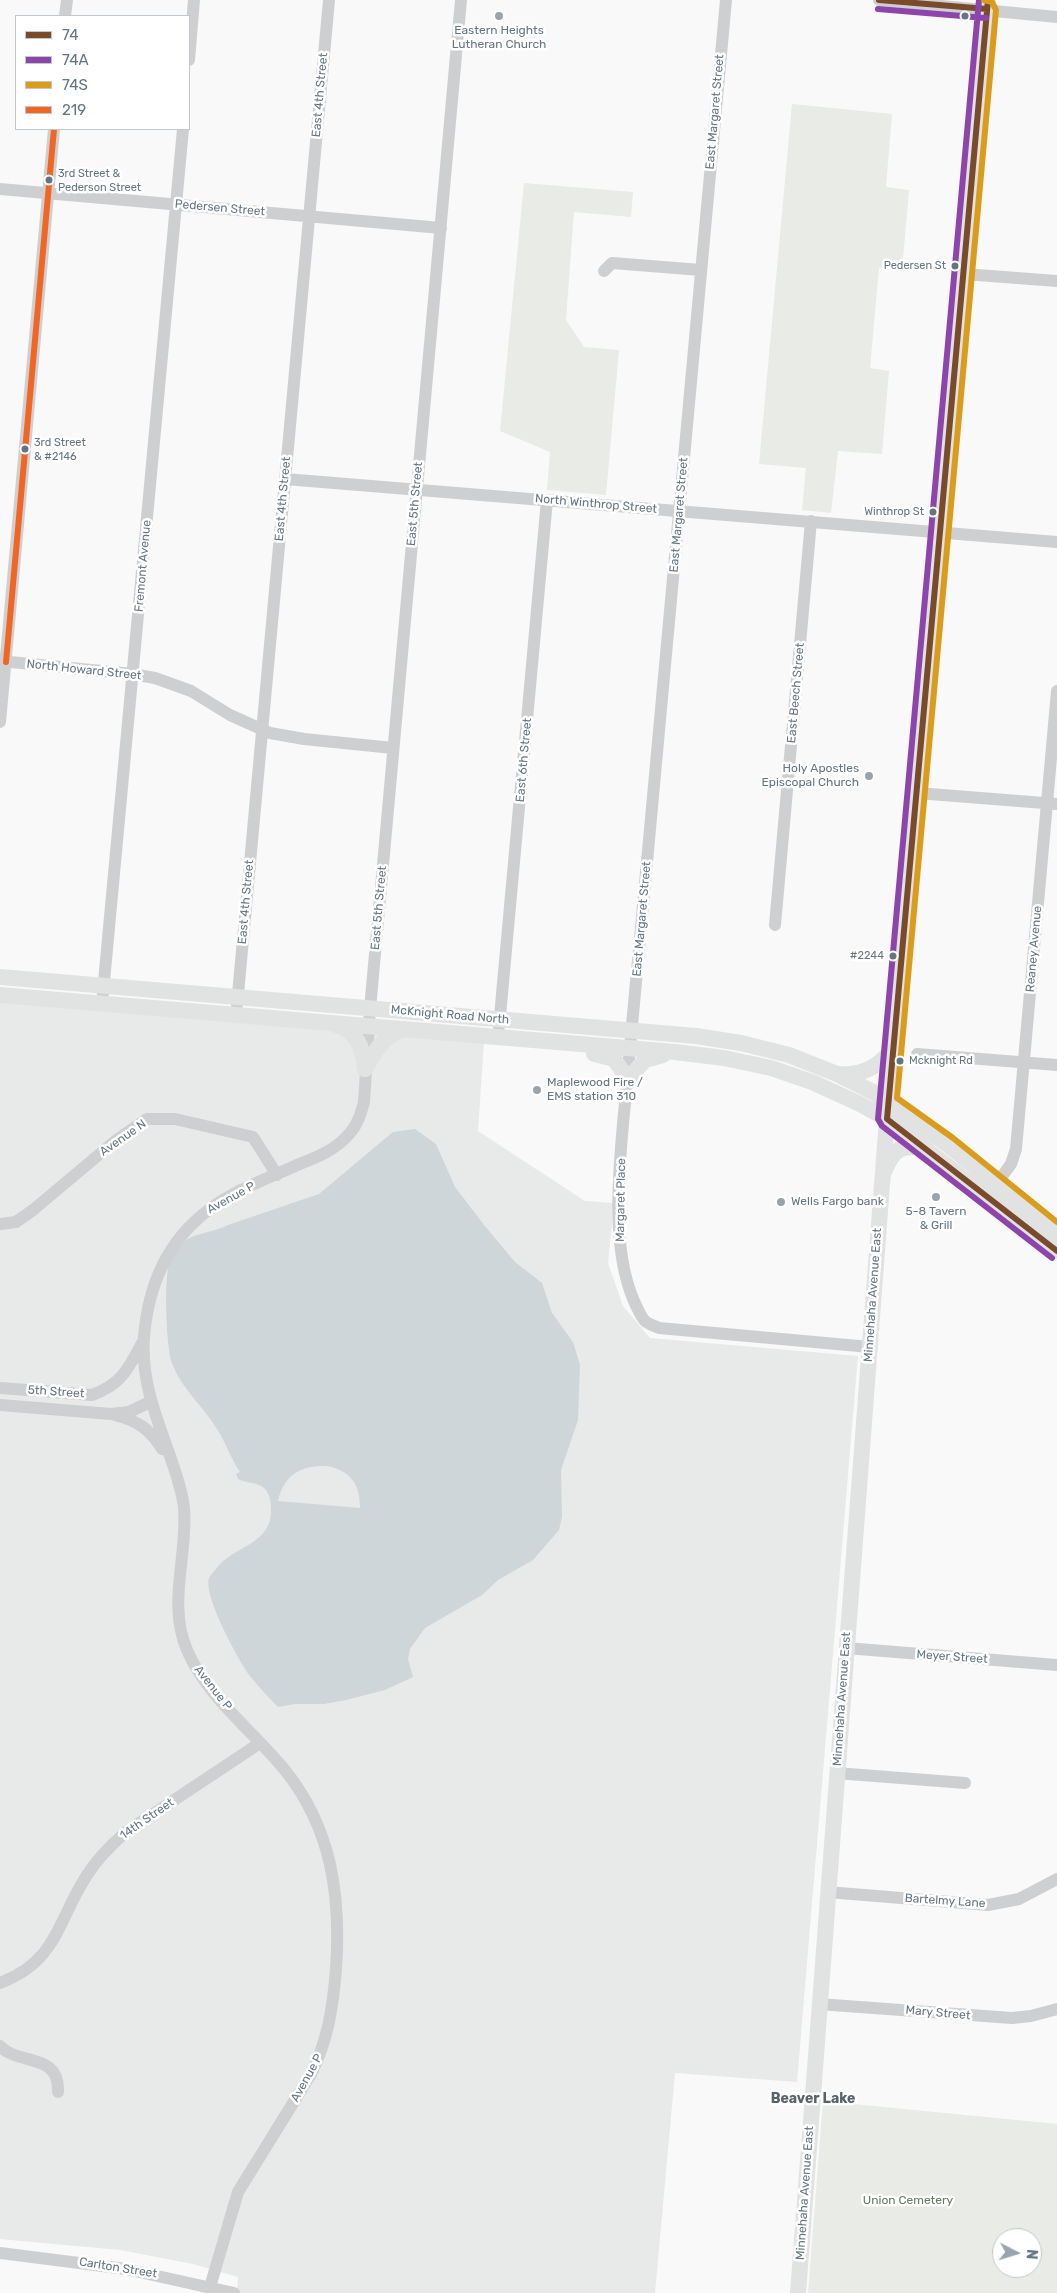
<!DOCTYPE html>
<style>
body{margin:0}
#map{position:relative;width:1057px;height:2293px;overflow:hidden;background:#f9f9f9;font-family:Rubik,sans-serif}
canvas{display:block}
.legend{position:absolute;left:15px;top:15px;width:175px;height:115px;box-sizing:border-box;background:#fff;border:1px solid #c1c8cd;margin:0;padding:6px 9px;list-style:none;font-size:15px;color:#657683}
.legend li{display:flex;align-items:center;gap:10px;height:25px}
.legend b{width:25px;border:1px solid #c1c8cd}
.north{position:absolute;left:992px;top:2228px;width:50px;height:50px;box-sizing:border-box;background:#fff;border:1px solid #c1c8cd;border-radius:50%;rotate:95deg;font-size:14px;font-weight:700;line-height:20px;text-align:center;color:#657683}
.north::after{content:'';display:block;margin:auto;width:18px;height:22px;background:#99a4ac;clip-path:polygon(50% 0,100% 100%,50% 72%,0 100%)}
</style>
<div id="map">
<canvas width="1057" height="2293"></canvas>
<ul class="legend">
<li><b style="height:6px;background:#7a4b2a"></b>74</li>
<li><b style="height:6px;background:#8e44ad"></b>74A</li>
<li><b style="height:6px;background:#da9c1a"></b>74S</li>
<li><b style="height:6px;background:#f26522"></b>219</li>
</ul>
<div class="north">N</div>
</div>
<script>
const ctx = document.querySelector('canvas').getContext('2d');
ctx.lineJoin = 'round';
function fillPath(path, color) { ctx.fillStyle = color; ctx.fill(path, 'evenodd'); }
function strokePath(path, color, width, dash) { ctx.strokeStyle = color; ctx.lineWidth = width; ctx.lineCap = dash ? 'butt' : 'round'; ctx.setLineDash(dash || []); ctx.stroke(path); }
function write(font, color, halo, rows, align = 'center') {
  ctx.font = font + ' Rubik,sans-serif'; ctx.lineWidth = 5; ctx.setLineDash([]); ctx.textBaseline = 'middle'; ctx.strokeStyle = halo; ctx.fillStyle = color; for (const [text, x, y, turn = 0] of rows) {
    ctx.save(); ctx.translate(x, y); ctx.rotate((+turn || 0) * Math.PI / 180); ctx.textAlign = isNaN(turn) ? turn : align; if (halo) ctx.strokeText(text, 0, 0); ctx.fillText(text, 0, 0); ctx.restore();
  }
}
fillPath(new Path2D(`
 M0 1001 484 1042 478 1131 585 1201 614 1203 608 1263 623 1306 650 1338 858 1356 797 2082 675 2073 655 2293H237L238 2277 193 2264 120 2250 0 2239Z`), '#e8e9e9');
fillPath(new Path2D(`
 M792 104 892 114 886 187 909 190 902 270 879 268 870 368 889 371 882 454 838 451 831 513 802 510 806 468 759 464Z
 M524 183 633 192 631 217 574 212 566 320 584 347 619 350 606 495 547 490 550 452 500 431Z
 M823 2101 1057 2124V2293H808ZM1002 2238H1032V2268H1002Z`), '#e8ebe6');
fillPath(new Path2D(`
 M415 1129 436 1144 455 1187 484 1225 515 1262 542 1283 552 1313 573 1342 580 1365 578 1420 561 1470 562 1517 559 1530 533 1560 498 1580 482 1595 425 1628 410 1649 408 1659 413 1677 385 1690 346 1700 324 1704H295L278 1707C268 1697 259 1687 250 1676 239 1661 203 1596 209 1578 210 1575 214 1572 216 1569 234 1545 273 1545 271 1508 271 1500 269 1492 263 1487 256 1482 245 1483 238 1479L236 1474 240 1472C231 1459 226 1443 217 1429 203 1406 181 1388 172 1363 166 1345 162 1263 174 1250 189 1232 208 1235 228 1225L319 1194 393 1132ZM327 1466C351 1471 360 1484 360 1508L278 1501C284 1475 300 1465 327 1466Z`), '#ced6d9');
strokePath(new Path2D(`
 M726 0 629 1058C624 1131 605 1234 634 1301 637 1307 640 1316 645 1321 648 1324 655 1326 659 1328L870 1347
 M879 0 1057 17
 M65 16 67 0
 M189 60 194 0
 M0 189 441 228
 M604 271 612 263 701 270
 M964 274 1057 281
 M285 479 1057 542
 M0 661 132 674 155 678 191 691 230 715 270 733 304 739 393 748
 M0 722 54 129
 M917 793 1057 804
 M775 925 811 521
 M102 1003 183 129
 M237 1005 329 0
 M499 1027 547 500
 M917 1054 1057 1065
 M992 1190 1011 1164 1016 1149 1057 691
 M0 1224 16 1222 33 1210 114 1142 147 1119H175L253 1137 277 1175
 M0 1388 92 1395C122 1384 128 1369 142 1343
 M0 1405 111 1414 129 1412 150 1402
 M115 1415C138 1421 150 1429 162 1449
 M846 1648 1057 1665
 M836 1773 965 1783
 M827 1892 988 1905 1019 1899 1057 1879
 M0 1983C58 1961 57 1921 87 1875 97 1859 111 1845 126 1832L260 1743
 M818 2004 1012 2018 1031 2016 1057 2009
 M0 2046C18 2066 60 2052 58 2092
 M0 2253 126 2269 234 2293
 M210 2287 238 2192 311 2074C328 2040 333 2007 336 1969 341 1896 332 1828 284 1769 252 1730 207 1697 187 1650 167 1603 188 1556 184 1508 182 1489 175 1471 169 1453 155 1414 141 1379 144 1337 148 1288 166 1243 206 1212 232 1191 267 1179 297 1165 317 1157 336 1150 350 1133 358 1124 361 1113 364 1102L370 1009 461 0`), '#cecfd0', 12);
strokePath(new Path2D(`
 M0 977 696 1036 741 1043 789 1055 837 1074 873 1092 948 1145 1057 1233
 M0 995 675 1052 724 1058 771 1068 812 1082 860 1104 887 1119 1057 1251
 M336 1025C358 1032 363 1048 365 1069
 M594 1054 614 1059 628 1079 645 1060 663 1055
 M365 1069C375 1051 383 1036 404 1029
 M839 1074C863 1076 880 1066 894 1047
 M885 1170C894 1148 902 1145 924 1148
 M798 2293 887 1119 988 0`), '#e1e2e2', 16);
strokePath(new Path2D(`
 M879 0 987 9
 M988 0 887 1119 1057 1251`), '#7a4b2a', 6);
strokePath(new Path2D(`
 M979 0 878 1119 882 1126 1052 1258
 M878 9 986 18`), '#8e44ad', 6);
strokePath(new Path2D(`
 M984 0 992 2 996 10 897 1098 953 1138 1057 1222`), '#da9c1a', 6);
strokePath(new Path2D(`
 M6 662 54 129`), '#f26522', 6);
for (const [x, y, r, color] of [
 [499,16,5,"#99a4ac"],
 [965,16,4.5,"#657683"],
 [49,180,4.5,"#657683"],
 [955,266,4.5,"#657683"],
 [25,449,4.5,"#657683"],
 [933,512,4.5,"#657683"],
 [869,776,5,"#99a4ac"],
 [893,956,4.5,"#657683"],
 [900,1061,4.5,"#657683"],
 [537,1090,5,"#99a4ac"],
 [936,1197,5,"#99a4ac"],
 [781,1202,5,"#99a4ac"]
]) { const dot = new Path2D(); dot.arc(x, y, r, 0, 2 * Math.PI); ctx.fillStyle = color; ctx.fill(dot); strokePath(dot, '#fff', 2); }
write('11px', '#657683', '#fff', [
 ["3rd Street &",58,174],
 ["Pederson Street",58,188],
 ["Pedersen St",946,266,"right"],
 ["3rd Street",34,443],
 ["& #2146",34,457],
 ["Winthrop St",924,512,"right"],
 ["#2244",884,956,"right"],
 ["Mcknight Rd",909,1061]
], 'left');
write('12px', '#657683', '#fff', [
 ["Eastern Heights",499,31],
 ["Lutheran Church",499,45],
 ["Holy Apostles",859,769,"right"],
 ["Episcopal Church",859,783,"right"],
 ["Maplewood Fire /",547,1083,"left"],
 ["EMS station 310",547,1097,"left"],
 ["Wells Fargo bank",791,1202,"left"],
 ["5-8 Tavern",936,1212],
 ["& Grill",936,1226]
]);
write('12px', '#657683', '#fff', [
 ["East 4th Street",320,95,-85],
 ["East Margaret Street",715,112,-85],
 ["Pedersen Street",220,208,5],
 ["East 4th Street",283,499,-85],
 ["East 5th Street",415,504,-85],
 ["North Winthrop Street",596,504,5],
 ["East Margaret Street",679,515,-85],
 ["Fremont Avenue",143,566,-85],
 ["North Howard Street",84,670,6],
 ["East Beech Street",796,693,-85],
 ["East 6th Street",524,760,-85],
 ["East 4th Street",246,902,-85],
 ["East 5th Street",379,908,-85],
 ["East Margaret Street",642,919,-85],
 ["Reaney Avenue",1034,949,-85],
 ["McKnight Road North",450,1015,5],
 ["Avenue N",123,1138,-35],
 ["Avenue P",231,1198,-29],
 ["Margaret Place",621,1200,-89],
 ["Minnehaha Avenue East",873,1295,-86],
 ["5th Street",56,1392,4],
 ["Meyer Street",952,1657,4],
 ["Avenue P",213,1688,52],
 ["Minnehaha Avenue East",842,1699,-86],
 ["14th Street",147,1819,-35],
 ["Bartelmy Lane",945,1901,4],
 ["Mary Street",938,2013,5],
 ["Avenue P",307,2078,-61],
 ["Minnehaha Avenue East",805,2193,-86],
 ["Carlton Street",118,2268,9]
]);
write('12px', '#687a64', '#fff', [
 ["Union Cemetery",908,2201]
]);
write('bold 14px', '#57646e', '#fff', [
 ["Beaver Lake",813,2099]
]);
</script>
